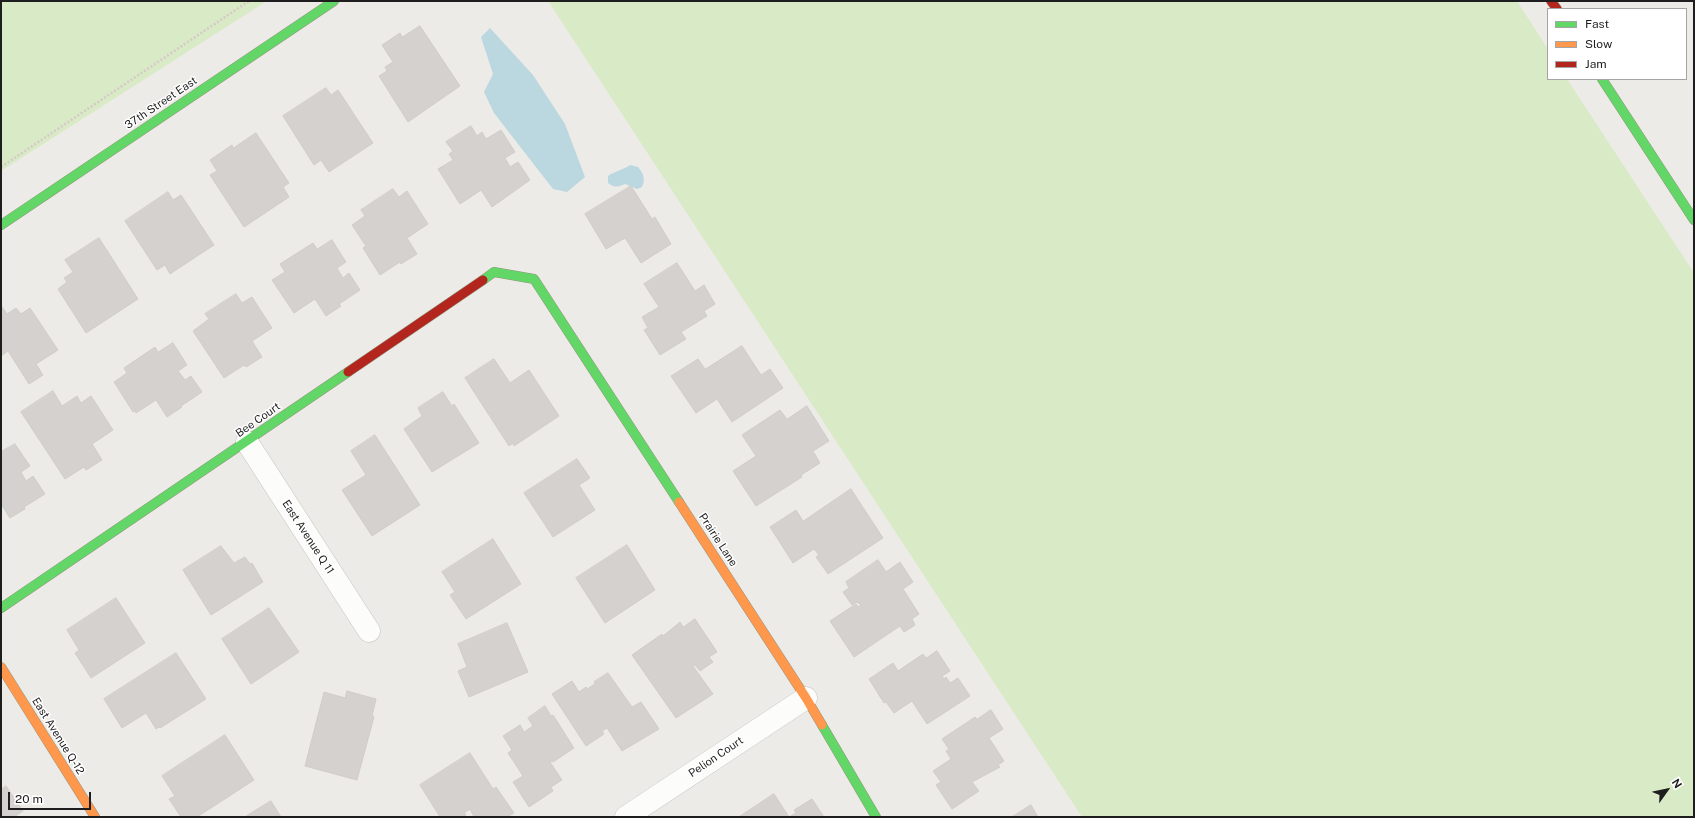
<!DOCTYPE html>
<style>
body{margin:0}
#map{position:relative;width:1695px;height:818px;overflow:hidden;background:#edebe7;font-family:"Public Sans",sans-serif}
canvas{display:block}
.frame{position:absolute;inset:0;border:2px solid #1e1e1e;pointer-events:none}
.legend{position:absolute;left:1547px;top:8px;width:140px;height:72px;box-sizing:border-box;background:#fff;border:1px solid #a5a5a5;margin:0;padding:5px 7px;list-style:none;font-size:12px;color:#1e1e1e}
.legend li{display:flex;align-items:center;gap:8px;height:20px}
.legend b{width:20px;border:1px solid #a5a5a5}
.north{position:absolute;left:1647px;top:770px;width:40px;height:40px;-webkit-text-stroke:3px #fff;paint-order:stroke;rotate:57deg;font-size:11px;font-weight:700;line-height:16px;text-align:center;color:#1e1e1e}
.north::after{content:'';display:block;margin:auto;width:14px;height:18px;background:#1e1e1e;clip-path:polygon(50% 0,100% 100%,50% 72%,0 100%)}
.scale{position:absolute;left:8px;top:792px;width:83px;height:18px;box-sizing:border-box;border:2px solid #1e1e1e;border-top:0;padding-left:5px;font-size:12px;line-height:14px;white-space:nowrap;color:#1e1e1e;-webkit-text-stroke:3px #fff;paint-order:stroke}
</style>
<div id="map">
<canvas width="1695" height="818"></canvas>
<div class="frame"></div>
<ul class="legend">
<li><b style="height:5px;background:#63d668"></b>Fast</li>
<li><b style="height:5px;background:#ff974d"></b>Slow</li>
<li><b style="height:5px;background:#b3261e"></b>Jam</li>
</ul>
<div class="north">N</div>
<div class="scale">20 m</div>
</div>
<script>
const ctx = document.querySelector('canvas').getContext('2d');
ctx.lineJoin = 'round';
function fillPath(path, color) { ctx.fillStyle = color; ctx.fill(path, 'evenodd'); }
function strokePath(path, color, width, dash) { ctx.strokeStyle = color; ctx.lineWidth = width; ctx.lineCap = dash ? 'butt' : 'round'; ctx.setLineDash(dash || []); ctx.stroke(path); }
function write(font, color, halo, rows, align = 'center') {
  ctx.font = font + ' "Public Sans",sans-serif'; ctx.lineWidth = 3; ctx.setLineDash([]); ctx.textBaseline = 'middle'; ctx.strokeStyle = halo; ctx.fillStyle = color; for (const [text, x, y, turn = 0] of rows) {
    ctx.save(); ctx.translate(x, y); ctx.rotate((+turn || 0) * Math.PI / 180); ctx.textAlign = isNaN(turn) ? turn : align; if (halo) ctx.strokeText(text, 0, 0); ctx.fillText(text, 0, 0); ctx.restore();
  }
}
fillPath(new Path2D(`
 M1 1H267L1 171Z
 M548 1H1517L1548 49V79H1567L1694 273V817H1082Z`), '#d9eac6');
fillPath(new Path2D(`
 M490 28 533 75 565 124 585 177 567 192 553 189 494 113 484 92 493 74 481 37Z
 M630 165 638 167C643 173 646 179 642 187L637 189 625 184C618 187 614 188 608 183V176C615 171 623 170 630 165Z`), '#bbd7df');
const building = new Path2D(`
 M420 26 460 86 408 122 379 76 387 71 385 67 393 62 382 45 400 33 402 37Z
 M326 88 331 95 338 90 373 143 329 172 321 160 314 165 283 116Z
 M471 126 477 136 482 132 486 139 501 130 515 152 505 158 510 167 518 162 530 180 492 207 481 190 460 204 438 169 453 160 449 154 453 151 446 142Z
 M256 133 289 183 283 187 289 197 244 227 210 175 217 171 210 160 232 145 233 148Z
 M631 186 652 219 655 217 671 244 641 263 625 238 606 249 585 214Z
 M393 189 399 197 407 191 428 224 407 238 417 254 401 264 400 262 380 275 363 248 366 246 352 225 365 216 361 210Z
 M168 192 173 200 181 195 214 245 170 274 165 265 157 270 125 221Z
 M99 238 138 299 86 333 58 289 67 282 64 278 73 272 65 260Z
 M332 240 346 262 337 268 343 278 349 273 360 290 339 304 341 306 326 316 315 299 294 313 272 280 285 272 280 264 313 243 317 249Z
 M677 263 695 291 704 285 715 304 704 311 707 316 681 332 686 339 660 355 644 330 648 328 642 317 659 307 644 284Z
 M236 294 242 303 252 297 272 328 252 341 262 357 246 367 244 365 224 378 193 331 209 319 205 314Z
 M1 305 7 314 16 308 21 314 30 308 58 350 36 364 43 375 29 384 8 351 1 356Z
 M173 343 187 365 178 371 185 380 191 376 202 392 181 406 182 407 167 417 156 400 136 413 135 411 133 412 114 382 127 373 124 368 155 347 158 352Z
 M742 346 761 375 770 369 783 388 732 422 717 399 696 413 671 376 698 359 705 369Z
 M494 359 510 383 529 370 559 416 514 446 513 443 509 446 465 378Z
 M53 391 62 406 77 396 81 403 91 396 113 430 92 444 102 460 86 470 84 467 65 479 21 412Z
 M443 392 452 406 454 404 479 443 432 472 404 429 422 416 418 408Z
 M807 406 829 441 813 451 820 463 801 475 802 477 756 506 733 471 756 456 742 435 780 410 787 419Z
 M375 435 420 505 372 536 342 490 366 475 351 451Z
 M15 444 30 466 21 472 26 481 33 476 45 494 24 507 25 509 10 518 1 504V452Z
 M577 459 590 478 579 485 595 510 553 537 524 493Z
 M851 489 883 538 828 574 816 557 819 555 814 549 793 563 770 527 796 510 803 521Z
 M493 539 521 584 466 619 450 595 455 592 442 572Z
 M627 545 655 590 605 623 576 578Z
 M221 546 234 563 245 557 250 564 252 563 263 582 211 615 183 570Z
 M878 560 886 572 900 562 913 582 903 589 919 614 912 619 915 625 904 632 900 626 854 657 830 621 856 604 858 607 861 605 857 602 852 605 843 592 849 588 846 582Z
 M116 598 145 643 91 678 75 653 79 650 67 630Z
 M269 608 299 652 251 684 222 639Z
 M695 619 717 652 709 657 713 662 700 671 695 665 693 666 713 694 676 718 632 655 662 634 663 636 680 622 683 627Z
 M507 623 528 672 469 697 458 671 467 667 458 644Z
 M937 651 950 671 942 676 944 679 946 677 950 683 958 678 970 696 927 724 912 701 894 713 886 702 884 703 869 679 893 663 898 671 923 654 926 658Z
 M176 653 206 699 160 728 159 727 156 729 146 713 122 728 104 699Z
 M608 673 632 707 641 702 659 729 622 751 607 728 602 731 604 734 586 746 552 694 572 681 579 692 586 687 587 689 595 684 594 682Z
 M347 691 376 699 372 716 374 717 357 780 305 766 324 692 345 698Z
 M545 706 551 716 553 715 574 748 553 762 552 761 550 762 562 780 551 787 553 791 529 807 513 782 523 776 508 753 512 750 503 736 520 725 524 732 533 726 528 718Z
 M991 710 1003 729 989 738 1004 761 998 765 1000 767 972 782 979 791 952 809 936 785 941 782 933 771 951 759 946 751 949 749 942 739 975 717 977 719Z
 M225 735 254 780 197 817H181L169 799 175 796 162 776Z
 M470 753 493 789 496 787 514 813 507 817H474L470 809 464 813 466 815 462 817H440L420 785Z
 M6 786 23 811 14 817H1V790Z
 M774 794 789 817 796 813 794 810 812 799 824 817H739Z
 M271 801 281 817H245Z
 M1031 805 1038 817H1012Z`);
fillPath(building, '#d4d1ce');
strokePath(building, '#d0cdc8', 1);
const street = new Path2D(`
 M247 442 369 631
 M626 817 806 698`);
const fast = new Path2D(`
 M1602 79 1694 220
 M1 225 334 1
 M483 280 494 272 534 279 679 502
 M1 608 348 372
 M822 725 876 817`);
const slow = new Path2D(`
 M679 502 806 698 822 725
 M1 667 95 817`);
const jam = new Path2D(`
 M1551 1 1557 9
 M348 372 483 280`);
strokePath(street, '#c5c4c3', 23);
strokePath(fast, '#94967f', 10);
strokePath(slow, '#94967f', 10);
strokePath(jam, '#94967f', 10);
strokePath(new Path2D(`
 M1 167 249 1`), '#d6c9c6', 2.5, [2, 2]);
strokePath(street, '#fcfcfb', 22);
strokePath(fast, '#63d668', 9);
strokePath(slow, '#ff974d', 9);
strokePath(jam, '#b3261e', 9);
write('11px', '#1e1e1e', '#fff', [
 ["37th Street East",161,103,-34],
 ["Bee Court",258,420,-35],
 ["East Avenue Q 11",308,537,57],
 ["Prairie Lane",718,540,57],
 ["East Avenue Q-12",58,736,58],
 ["Pelion Court",716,757,-34]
]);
</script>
